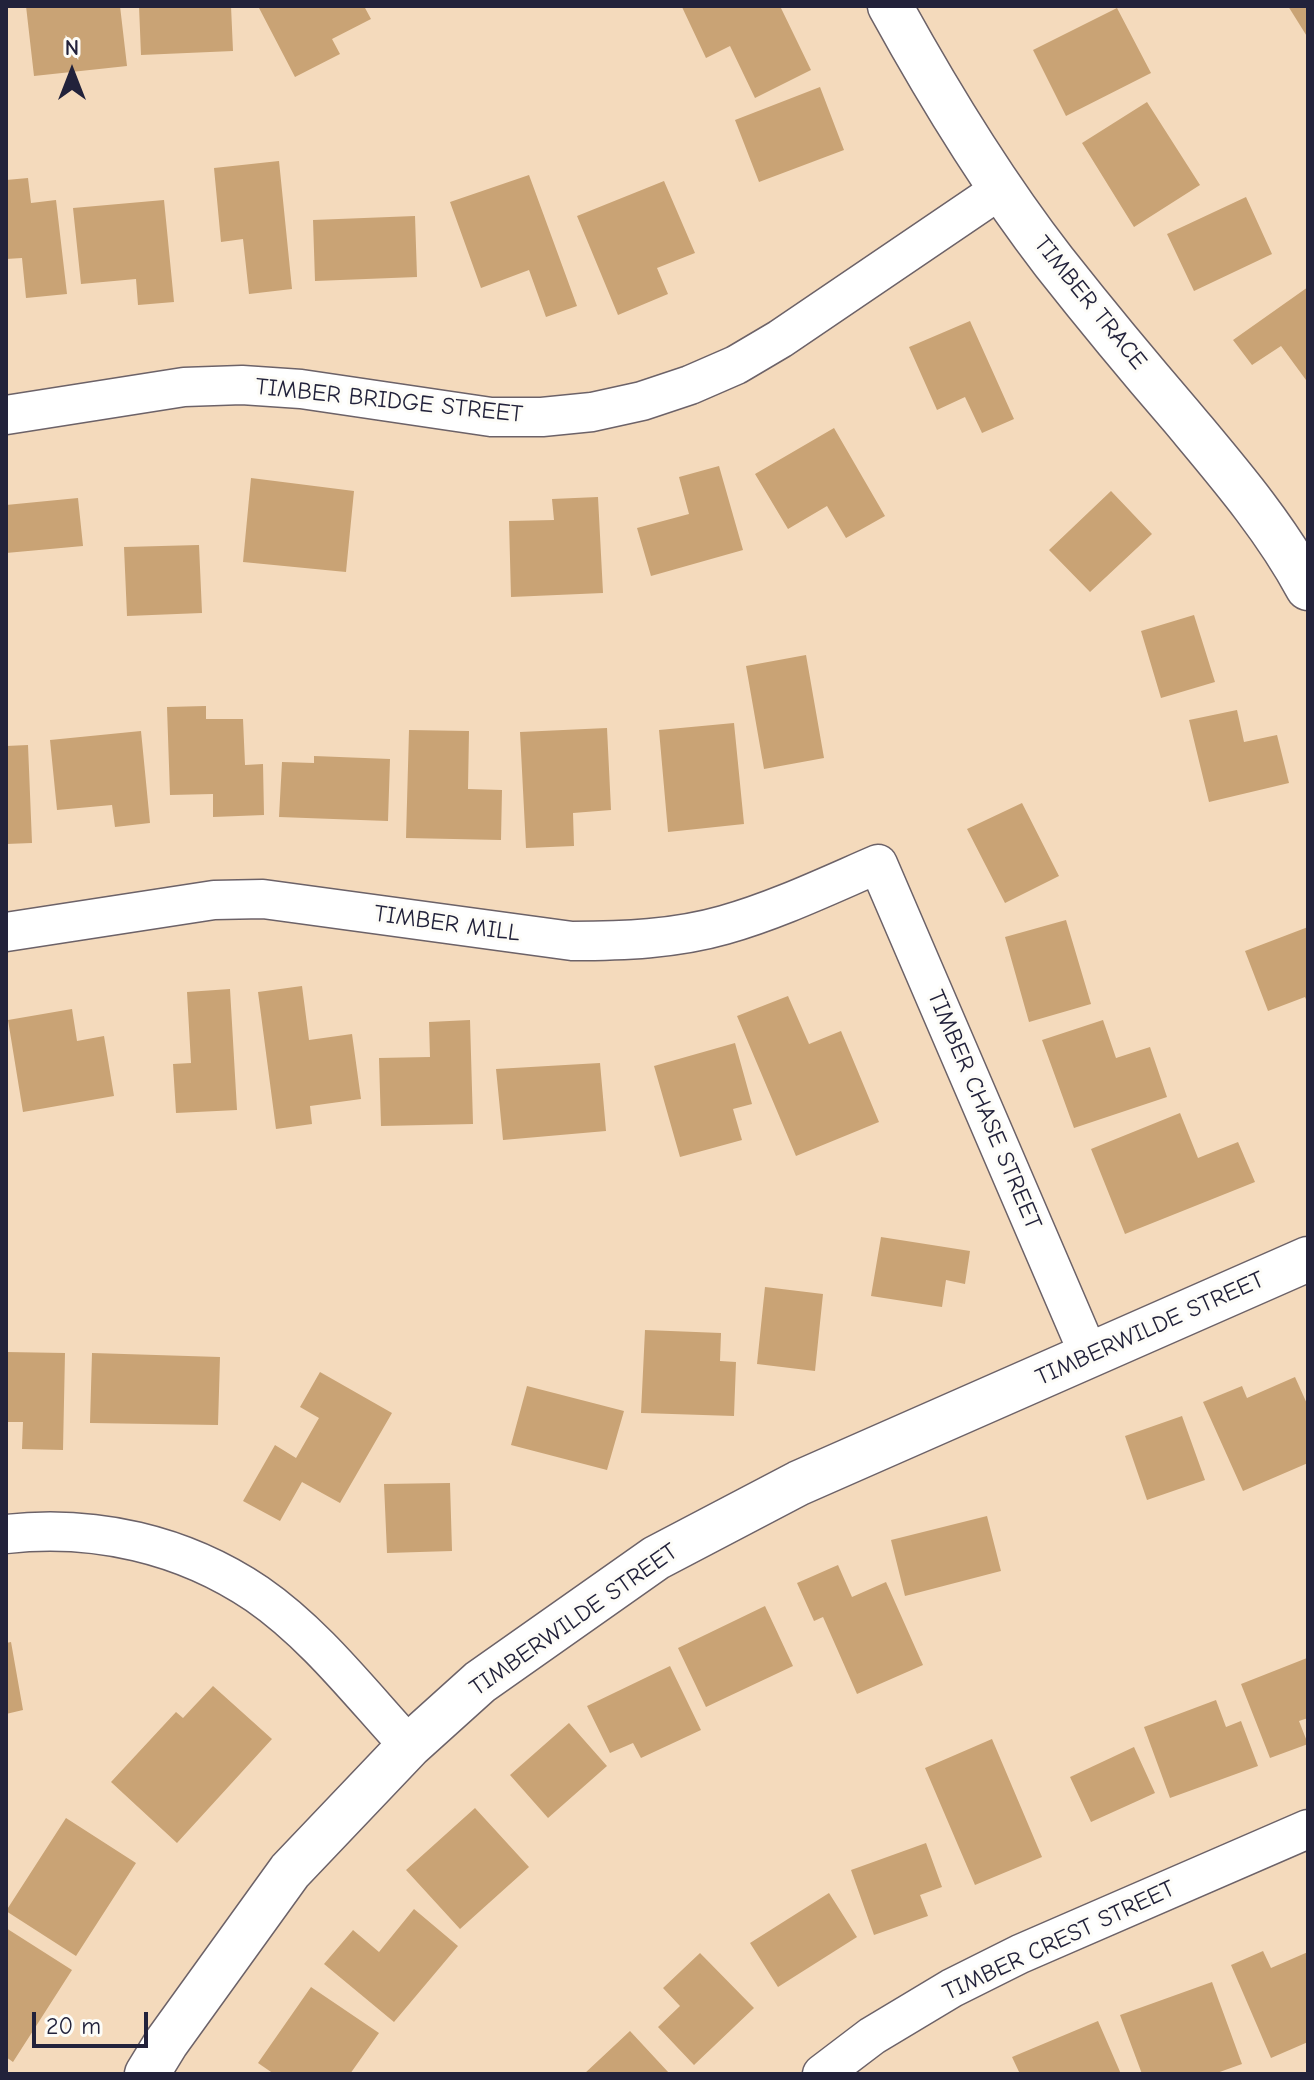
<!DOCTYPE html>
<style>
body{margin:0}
#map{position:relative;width:1314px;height:2080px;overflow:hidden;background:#f4dabc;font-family:"Comic Neue",sans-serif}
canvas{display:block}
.frame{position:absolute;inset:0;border:8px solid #22223b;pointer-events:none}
.north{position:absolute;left:32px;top:32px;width:80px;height:80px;-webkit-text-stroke:6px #fdfcf7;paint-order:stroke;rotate:0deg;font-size:22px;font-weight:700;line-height:32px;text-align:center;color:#22223b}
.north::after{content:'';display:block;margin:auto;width:28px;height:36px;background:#22223b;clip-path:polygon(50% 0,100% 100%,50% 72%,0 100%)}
.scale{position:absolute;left:32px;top:2012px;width:116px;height:36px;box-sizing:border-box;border:4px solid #22223b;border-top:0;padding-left:10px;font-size:24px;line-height:28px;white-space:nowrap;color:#22223b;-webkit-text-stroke:6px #fdfcf7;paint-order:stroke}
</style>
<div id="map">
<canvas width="1314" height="2080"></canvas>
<div class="frame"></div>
<div class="north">N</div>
<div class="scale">20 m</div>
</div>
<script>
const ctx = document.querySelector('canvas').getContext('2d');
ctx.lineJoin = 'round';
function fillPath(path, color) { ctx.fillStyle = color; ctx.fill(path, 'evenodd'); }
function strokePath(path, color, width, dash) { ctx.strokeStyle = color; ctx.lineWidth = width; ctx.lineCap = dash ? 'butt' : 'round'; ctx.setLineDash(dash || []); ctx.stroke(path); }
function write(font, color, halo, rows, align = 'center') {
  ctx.font = font + ' "Comic Neue",sans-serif'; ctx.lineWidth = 6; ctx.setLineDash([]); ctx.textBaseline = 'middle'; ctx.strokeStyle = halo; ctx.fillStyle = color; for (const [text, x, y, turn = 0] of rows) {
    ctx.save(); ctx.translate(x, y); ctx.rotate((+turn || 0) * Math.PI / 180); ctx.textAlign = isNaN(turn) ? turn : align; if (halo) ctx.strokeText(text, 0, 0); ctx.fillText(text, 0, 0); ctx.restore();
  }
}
fillPath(new Path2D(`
 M26 6H120L127 66 34 76Z
 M139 6H231L233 51 141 55Z
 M263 6H364L371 19 332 39 340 54 295 77 259 8Z
 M684 6H780L811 70 755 98 730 46 706 58 682 7Z
 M1288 6H1308V38Z
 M1117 8 1151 73 1066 116 1033 50Z
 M820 87 844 150 759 182 735 120Z
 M1147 102 1200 185 1134 227 1082 143Z
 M279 161 292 289 249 294 243 239 221 242 214 168Z
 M529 175 577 306 546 317 529 270 481 288 450 202Z
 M28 178 31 203 56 200 67 294 26 298 22 258 6 259V180Z
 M664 181 695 253 657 268 668 294 618 315 577 216Z
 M1246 197 1272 254 1194 291 1167 234Z
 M164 200 174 302 138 305 136 279 81 284 73 208Z
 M415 216 417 277 315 281 313 220Z
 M1308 287V379L1306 380 1281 346 1252 365 1233 340Z
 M970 321 1014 419 982 433 965 397 937 410 909 347Z
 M834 428 885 516 846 538 827 506 788 529 755 474Z
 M719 466 743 550 651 576 637 528 689 514 679 477Z
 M251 478 354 491 346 572 243 562Z
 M1111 491 1152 534 1090 592 1049 550Z
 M598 497 603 593 511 597 509 521 554 520 552 499Z
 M78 498 83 546 6 553V505Z
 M199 545 202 613 127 616 124 547Z
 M1194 615 1215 682 1161 698 1141 631Z
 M806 655 824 758 764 769 746 666Z
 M206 706V719H243L245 765 263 764 264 815 213 817V794L170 795 167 707Z
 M1237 710 1244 742 1277 735 1289 783 1209 802 1189 720Z
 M734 723 744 824 668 832 659 730Z
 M607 728 611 810 573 813 574 846 526 848 520 732Z
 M409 730 469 731 468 789 502 790 501 840 406 838Z
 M141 731 150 823 115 827 112 805 57 810 50 740Z
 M28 745 32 843 6 844V746Z
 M314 756 390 759 388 821 279 817 282 762 314 763Z
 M1022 803 1059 876 1005 903 967 829Z
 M1066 920 1091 1004 1029 1022 1005 937Z
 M1308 927V1004L1305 997 1268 1011 1245 951Z
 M302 986 309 1040 352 1034 361 1099 310 1106 312 1124 276 1129 258 992Z
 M230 989 237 1110 176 1113 173 1064 191 1063 187 992Z
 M788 996 809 1044 841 1031 879 1122 796 1156 737 1016Z
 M72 1009 77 1041 104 1036 114 1096 23 1112 8 1020Z
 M470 1020 473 1124 381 1126 379 1058 430 1057 429 1022Z
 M1103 1020 1116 1058 1150 1047 1167 1097 1074 1128 1042 1040Z
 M735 1043 752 1104 733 1109 742 1140 680 1157 654 1066Z
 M600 1063 606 1131 503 1140 496 1069Z
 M1180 1113 1198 1158 1238 1142 1255 1182 1125 1234 1091 1149Z
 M881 1237 970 1251 965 1284 946 1280 942 1307 871 1296Z
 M765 1287 823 1294 815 1371 757 1364Z
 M645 1330 721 1333 720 1361 736 1362 734 1416 641 1413Z
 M6 1352 65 1353 63 1450 22 1449 23 1422H6Z
 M92 1353 220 1357 218 1425 90 1423Z
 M320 1372 392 1413 340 1503 302 1482 280 1521 243 1501 275 1445 296 1458 319 1418 300 1407Z
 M1295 1377 1308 1406V1463L1243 1491 1203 1402 1242 1386 1247 1398Z
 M527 1386 624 1411 607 1470 511 1445Z
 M1182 1416 1205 1480 1147 1500 1125 1436Z
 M450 1483 452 1551 387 1553 384 1484Z
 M987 1516 1001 1571 905 1596 891 1540Z
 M838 1565 852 1597 886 1582 923 1665 857 1694 823 1617 814 1621 797 1583Z
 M765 1606 793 1666 706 1707 678 1648Z
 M11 1642 23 1710 6 1714V1643Z
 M1307 1658 1308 1718 1299 1721 1308 1744 1270 1758 1241 1684Z
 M670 1666 701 1730 641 1758 633 1743 610 1753 587 1706Z
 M213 1686 272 1739 177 1843 111 1782 176 1712 183 1718Z
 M1216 1700 1226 1727 1241 1721 1258 1766 1170 1798 1144 1727Z
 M569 1723 607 1766 548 1818 510 1775Z
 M992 1739 1042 1857 975 1885 925 1768Z
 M1134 1747 1155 1793 1091 1822 1070 1777Z
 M475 1808 529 1867 460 1929 406 1870Z
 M66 1818 136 1863 76 1956 6 1911Z
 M926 1843 942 1887 920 1895 928 1916 874 1935 851 1870Z
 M829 1893 857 1937 778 1987 750 1943Z
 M414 1909 458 1946 394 2022 324 1964 353 1930 379 1952Z
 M6 1928 72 1970 13 2062 6 2057Z
 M1263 1951 1271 1968 1308 1952V2042L1271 2058 1231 1965Z
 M700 1953 754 2008 694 2065 658 2027 680 2006 663 1988Z
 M1212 1982 1242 2064 1214 2074H1142L1120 2015Z
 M311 1987 379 2033 350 2074H274L258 2063Z
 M1098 2021 1121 2074H1020L1012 2057Z
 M630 2031 669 2073 584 2074Z`), '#c9a375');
const street = new Path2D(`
 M6 415 184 387 242 385 301 389 491 417H542L592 412 642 401 690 385 736 365 780 339 1001 189
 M6 932 214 900 263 899 572 941C623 941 675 939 724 925 777 910 827 886 878 864L1089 1355
 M6 1534C94 1524 183 1544 257 1594 315 1634 361 1694 409 1746
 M822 2074 872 2036 952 1988 1020 1954 1308 1829`);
const secondary = new Path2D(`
 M890 6C939 95 992 182 1054 262 1095 314 1138 366 1182 417 1227 471 1274 525 1308 588
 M147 2074 166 2043 290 1871 409 1746 480 1682 656 1558 799 1483 1308 1259`);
strokePath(street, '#6c6268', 41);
strokePath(secondary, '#6c6268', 47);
strokePath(street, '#fff', 38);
strokePath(secondary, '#fff', 44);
write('24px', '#22223b', '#fdfcf7', [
 ["TIMBER TRACE",1090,303,51],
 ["TIMBER BRIDGE STREET",389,401,6],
 ["TIMBER MILL",447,924,8],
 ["TIMBER CHASE STREET",984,1110,67],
 ["TIMBERWILDE STREET",1150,1329,-24],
 ["TIMBERWILDE STREET",574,1620,-35],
 ["TIMBER CREST STREET",1059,1941,-25]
]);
</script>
